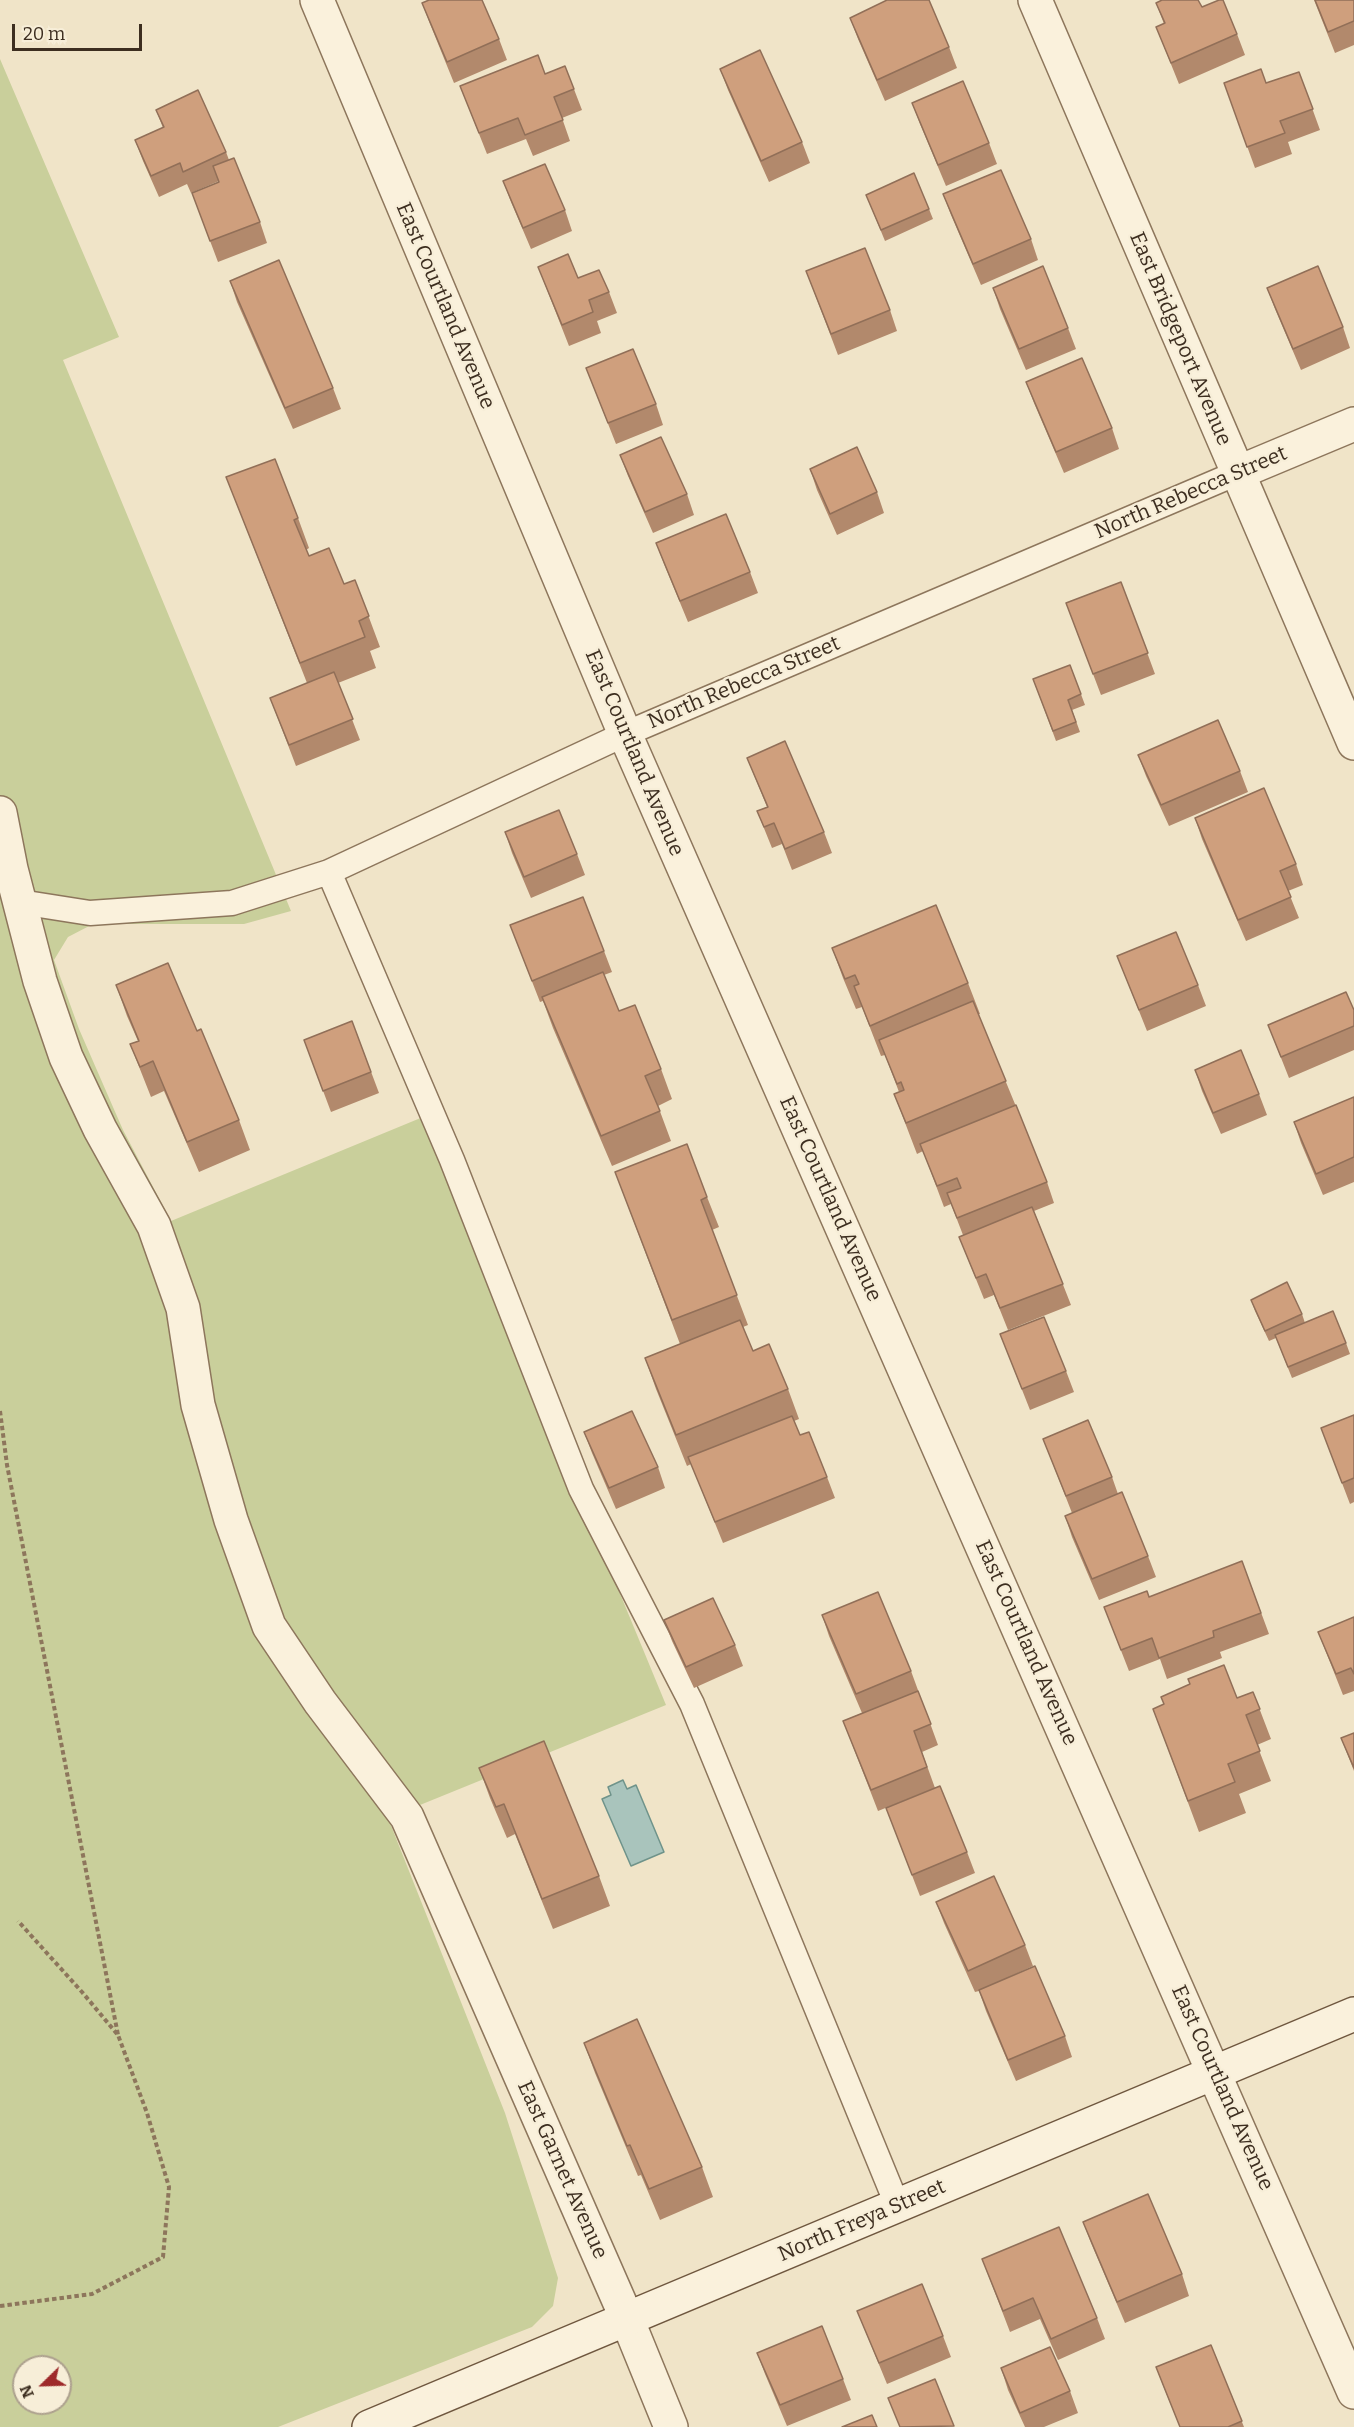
<!DOCTYPE html>
<style>
body{margin:0}
#map{position:relative;width:1354px;height:2427px;overflow:hidden;background:#f0e4c8;font-family:Bitter,serif}
canvas{display:block}
.north{position:absolute;left:12px;top:2355px;width:60px;height:60px;box-sizing:border-box;background:#f7eed8;border:2px solid #ada18e;border-radius:50%;rotate:247deg;font-size:16px;font-weight:700;line-height:24px;text-align:center;color:#3d2e20}
.north::after{content:'';display:block;margin:auto;width:21px;height:27px;background:#9e2a2b;clip-path:polygon(50% 0,100% 100%,50% 72%,0 100%)}
.scale{position:absolute;left:12px;top:24px;width:130px;height:27px;box-sizing:border-box;border:3px solid #3d2e20;border-top:0;padding-left:8px;font-size:18px;line-height:21px;white-space:nowrap;color:#3d2e20;-webkit-text-stroke:4px #f7eed8;paint-order:stroke}
</style>
<div id="map">
<canvas width="1354" height="2427"></canvas>
<div class="north">N</div>
<div class="scale">20 m</div>
</div>
<script>
const ctx = document.querySelector('canvas').getContext('2d');
ctx.lineJoin = 'round';
function fillPath(path, color) { ctx.fillStyle = color; ctx.fill(path, 'evenodd'); }
function strokePath(path, color, width, dash) { ctx.strokeStyle = color; ctx.lineWidth = width; ctx.lineCap = dash ? 'butt' : 'round'; ctx.setLineDash(dash || []); ctx.stroke(path); }
function write(font, color, halo, rows, align = 'center') {
  ctx.font = font + ' Bitter,serif'; ctx.lineWidth = 4.5; ctx.setLineDash([]); ctx.textBaseline = 'middle'; ctx.strokeStyle = halo; ctx.fillStyle = color; for (const [text, x, y, turn = 0] of rows) {
    ctx.save(); ctx.translate(x, y); ctx.rotate((+turn || 0) * Math.PI / 180); ctx.textAlign = isNaN(turn) ? turn : align; if (halo) ctx.strokeText(text, 0, 0); ctx.fillText(text, 0, 0); ctx.restore();
  }
}
fillPath(new Path2D(`
 M0 59 119 337 63 360 291 911 244 924H93L68 937 54 960 79 1029 123 1130 171 1221 423 1117 666 1705 388 1818 505 2113 558 2278 553 2306 532 2327 278 2427H0ZM24 2367H60V2403H24Z`), '#c9cf9b');
const water = new Path2D(`
 M623 1780 627 1789 636 1785 664 1852 631 1866 602 1799 611 1795 608 1787Z`);
fillPath(water, '#a9c4bc');
strokePath(water, '#6f938a', 1.5);
const lane = new Path2D(`
 M329 872 452 1160 581 1489 692 1704 898 2207
 M20 902 90 913 232 903 329 872 625 734 1237 473`);
const street = new Path2D(`
 M317 0 625 734 1354 2392
 M1035 0 1354 743
 M1237 473 1354 424
 M0 813 11 869 40 981 66 1057 100 1129 154 1226 183 1308 198 1405 231 1520 269 1626 320 1702 407 1817 627 2319 671 2427`);
const secondary = new Path2D(`
 M369 2427 1354 2014`);
strokePath(lane, '#8d765c', 27);
strokePath(street, '#8d765c', 36);
strokePath(secondary, '#6f573f', 36);
strokePath(new Path2D(`
 M0 1411 7 1465 118 2035
 M0 2306 92 2294 163 2257 169 2187 147 2113 118 2035 82 1992 18 1921`), '#8d765c', 4, [4.5, 3]);
strokePath(lane, '#faf1dc', 24);
strokePath(street, '#faf1dc', 33);
strokePath(secondary, '#faf1dc', 33);
fillPath(new Path2D(`
 M1314 0H1354V45L1335 53Z
 M422 3 499 39 507 60 454 83 430 24Z
 M1156 3 1202 7 1237 34 1245 55 1179 84 1156 27 1164 24Z
 M850 18 949 47 957 68 885 101 858 39Z
 M565 66 582 110 562 118 570 141 533 156 526 139 487 154 460 86 545 74Z
 M720 69 802 142 810 163 769 182 728 90Z
 M1299 72 1320 130 1288 142 1292 154 1255 168 1224 83H1266Z
 M912 103 989 143 997 164 946 186 920 124Z
 M156 110 226 152 229 160 260 222 267 243 218 262 192 193 219 182V181L191 193 187 184 159 197 143 161 135 140 163 128Z
 M503 181 565 210 572 231 531 249 511 202Z
 M943 194 1031 239 1038 260 981 285 951 215Z
 M866 195 929 209 933 219 885 241Z
 M538 267 578 278 609 292 617 313 597 321 601 333 569 346Z
 M806 271 890 310 897 331 838 355Z
 M230 281 333 388 341 409 293 429 237 302Z
 M993 288 1068 328 1076 349 1026 370 1000 309Z
 M1267 288 1343 327 1350 348 1301 370 1275 309Z
 M586 368 656 404 663 425 616 444Z
 M1026 382 1112 428 1119 449 1064 473 1034 403Z
 M620 455 687 494 694 515 653 533 628 476Z
 M810 469 877 492 884 513 837 535 817 490Z
 M226 477 298 518 309 548 306 550 309 556 344 584 355 580 380 647 370 651 376 668 338 683 360 740 296 766 270 698 307 683Z
 M656 543 750 572 758 593 688 622 664 564Z
 M1121 582 1155 674 1101 695 1066 603Z
 M1070 665 1085 705 1072 710 1080 732 1056 741 1033 679Z
 M1138 755 1240 771 1248 792 1169 826 1146 776Z
 M747 758 824 832 832 853 792 870 782 844 772 848 757 811 767 807Z
 M1195 818 1296 864 1303 885 1288 891 1299 918 1246 941 1202 839Z
 M505 832 577 854 585 875 531 898 512 853Z
 M510 925 604 951 612 972 604 975 619 1011 661 1069 672 1099 658 1106 671 1141 612 1166 553 1028 543 1001 540 1002Z
 M832 948 968 983 980 1014H978L1047 1182 1054 1203 1034 1211 1071 1305 1008 1330 994 1295 984 1299 959 1237 963 1235 951 1204 944 1207 923 1151 917 1154 894 1094 899 1092 885 1055 881 1056 862 1007 856 1009 843 978Z
 M1117 956 1198 985 1206 1006 1147 1031Z
 M116 985 197 1031 239 1120 250 1150 199 1172 164 1091 151 1097 130 1044 138 1041 127 1016Z
 M1354 1010V1050L1289 1078 1268 1025Z
 M352 1021 379 1093 331 1112 304 1040Z
 M1195 1070 1259 1094 1267 1115 1221 1134 1202 1091Z
 M1354 1097V1182L1323 1195 1301 1143 1294 1122Z
 M615 1172 707 1197 719 1227 712 1230 748 1325 743 1327 753 1351 788 1389 799 1419 794 1421 800 1435 827 1477 835 1498 723 1543 691 1464 687 1466 656 1389 645 1358 680 1344Z
 M1251 1300 1302 1314 1305 1323 1346 1343 1350 1354 1292 1378 1276 1338 1269 1341 1255 1311Z
 M1000 1334 1066 1371 1074 1392 1030 1410Z
 M1354 1415V1502L1350 1504 1321 1428Z
 M584 1432 658 1467 665 1488 616 1509 592 1453Z
 M1043 1439 1112 1477 1118 1494 1148 1556 1156 1577 1099 1600 1072 1537 1065 1516 1072 1513Z
 M1242 1561 1269 1634 1220 1652 1222 1658 1167 1679 1160 1659 1129 1671 1104 1607 1149 1597Z
 M822 1615 911 1671 938 1745 922 1752 935 1788 878 1811 843 1721 862 1713 829 1636Z
 M1354 1617V1691L1343 1695 1318 1632Z
 M664 1620 735 1645 743 1666 694 1688 672 1641Z
 M1253 1692 1271 1739 1257 1745 1271 1781 1239 1794 1246 1813 1199 1832 1153 1709 1237 1698Z
 M1354 1733V1771L1341 1738Z
 M479 1768 599 1876 610 1906 553 1929 515 1834 507 1838 490 1798Z
 M886 1808 967 1852 975 1873 920 1896Z
 M936 1902 1025 1945 1033 1966 996 1983 1065 2036 1072 2057 1016 2081 986 2011 979 1991 975 1992 944 1923Z
 M584 2043 702 2167 713 2197 660 2220 641 2175 638 2176 595 2073Z
 M1083 2222 1182 2274 1189 2296 1125 2323 1091 2243Z
 M982 2259 1097 2318 1105 2339 1058 2360 1040 2319 1010 2332Z
 M857 2311 943 2336 951 2357 887 2384Z
 M1211 2345 1244 2427H1180L1164 2388 1156 2367Z
 M757 2353 843 2379 851 2400 787 2426 765 2374Z
 M1001 2368 1070 2391 1078 2413 1044 2427H1025L1008 2390Z`), '#b2896c');
const building = new Path2D(`
 M429 0H482L499 39 447 62 422 3Z
 M887 0H929L949 47 877 80 850 18Z
 M1162 0H1198L1202 7 1219 0H1223L1237 34 1171 63 1156 27 1165 23 1156 3Z
 M1315 0H1354V21L1328 32Z
 M760 50 802 142 761 161 720 69Z
 M538 55 545 74 565 66 574 89 554 97 563 120 525 135 518 118 479 133 460 86Z
 M1261 69 1266 83 1299 72 1313 109 1280 121 1285 133 1247 147 1224 83Z
 M963 81 989 143 938 165 912 103Z
 M198 90 226 152 183 172 180 163 151 176 135 140 164 127 156 110Z
 M234 158 260 222 210 241 192 193 219 182 213 166Z
 M545 164 565 210 523 228 503 181Z
 M1001 170 1031 239 973 264 943 194Z
 M914 173 929 209 881 230 866 195Z
 M865 248 890 310 831 334 806 271Z
 M568 254 578 278 599 270 609 292 589 300 593 312 562 325 538 267Z
 M279 260 333 388 285 408 230 281Z
 M1043 266 1068 328 1019 349 993 288Z
 M1318 266 1343 327 1293 349 1267 288Z
 M633 349 656 404 608 423 586 368Z
 M1082 358 1112 428 1056 452 1026 382Z
 M661 437 687 494 645 512 620 455Z
 M857 447 877 492 830 514 810 469Z
 M275 459 298 518 294 520 309 556 329 548 344 584 355 580 369 616 359 621 365 637 300 663 226 477Z
 M726 514 750 572 680 601 656 543Z
 M1121 582 1148 653 1093 674 1066 603Z
 M1070 665 1081 694 1068 700 1076 722 1053 731 1033 679Z
 M334 672 353 719 289 745 270 698Z
 M1218 720 1240 771 1161 805 1138 755Z
 M785 741 824 832 785 849 774 823 764 827 757 811 768 807 747 758Z
 M1264 788 1296 864 1280 871 1291 897 1238 920 1195 818Z
 M559 810 577 854 524 877 505 832Z
 M583 897 604 951 532 981 510 925Z
 M936 905 968 983 870 1026 854 986 859 984 855 975 845 979 832 948Z
 M1176 932 1198 985 1139 1010 1117 956Z
 M168 963 197 1031 201 1029 239 1120 187 1142 153 1061 140 1067 130 1044 139 1041 116 985Z
 M603 972 619 1011 635 1005 661 1069 645 1076 660 1111 601 1136 542 997Z
 M1346 992 1354 1010V1026L1281 1057 1268 1025Z
 M973 1001 1006 1081 906 1123 894 1094 904 1090 901 1082 897 1084 879 1040Z
 M352 1021 371 1072 323 1091 304 1040Z
 M1241 1050 1259 1094 1213 1113 1195 1070Z
 M1354 1097V1157L1316 1174 1294 1122Z
 M1016 1105 1047 1182 957 1218 947 1193 961 1188 957 1178 937 1186 920 1144Z
 M687 1144 707 1197 701 1200 737 1295 672 1320 615 1172Z
 M1032 1207 1063 1284 1000 1308 986 1274 976 1278 959 1237Z
 M1287 1282 1302 1314 1265 1331 1251 1300Z
 M1333 1311 1346 1343 1288 1367 1275 1335Z
 M1044 1317 1066 1371 1022 1389 1000 1334Z
 M740 1320 753 1351 769 1344 788 1389 676 1435 645 1358Z
 M632 1411 658 1467 609 1488 584 1432Z
 M1354 1415V1478L1342 1483 1321 1428Z
 M792 1416 800 1435 809 1432 827 1477 715 1522 688 1457Z
 M1088 1420 1112 1477 1066 1496 1043 1439Z
 M1122 1492 1148 1556 1092 1579 1065 1516Z
 M1242 1561 1261 1613 1213 1631 1214 1637 1159 1658 1152 1638 1121 1650 1104 1607 1147 1591 1149 1597Z
 M878 1592 911 1671 856 1694 822 1615Z
 M713 1598 735 1645 686 1667 664 1620Z
 M1354 1617V1674L1351 1668 1336 1674 1318 1632Z
 M1224 1665 1237 1698 1253 1692 1260 1709 1246 1715 1260 1751 1228 1764 1235 1782 1188 1801 1153 1709 1164 1704 1161 1697 1190 1684 1188 1679Z
 M918 1691 931 1724 914 1731 927 1767 871 1790 843 1721Z
 M1354 1733V1768L1341 1738Z
 M544 1741 599 1876 542 1899 504 1804 496 1807 479 1768Z
 M940 1786 967 1852 912 1875 886 1808Z
 M994 1876 1025 1945 968 1971 936 1902Z
 M1035 1966 1065 2036 1008 2060 979 1990Z
 M637 2019 702 2167 649 2189 630 2145 627 2146 584 2043Z
 M1148 2194 1182 2274 1117 2302 1083 2222Z
 M1059 2227 1097 2318 1051 2339 1033 2298 1003 2311 982 2259Z
 M922 2284 943 2336 879 2363 857 2311Z
 M822 2326 843 2379 780 2405 757 2353Z
 M1211 2345 1242 2421 1228 2427H1180L1156 2367Z
 M1050 2347 1070 2391 1020 2413 1001 2368Z
 M935 2379 954 2426 900 2427 888 2398Z
 M872 2415 877 2427H842Z`);
fillPath(building, '#cf9f7d');
strokePath(building, '#916f58', 1.5);
write('21px', '#3d2e20', '#f7eed8', [
 ["East Courtland Avenue",445,306,67],
 ["East Bridgeport Avenue",1180,339,67],
 ["North Rebecca Street",1191,493,-23],
 ["North Rebecca Street",744,683,-23],
 ["East Courtland Avenue",634,753,67],
 ["East Courtland Avenue",830,1199,66],
 ["East Courtland Avenue",1026,1643,66],
 ["East Courtland Avenue",1222,2088,66],
 ["East Garnet Avenue",562,2170,66],
 ["North Freya Street",862,2221,-23]
]);
</script>
